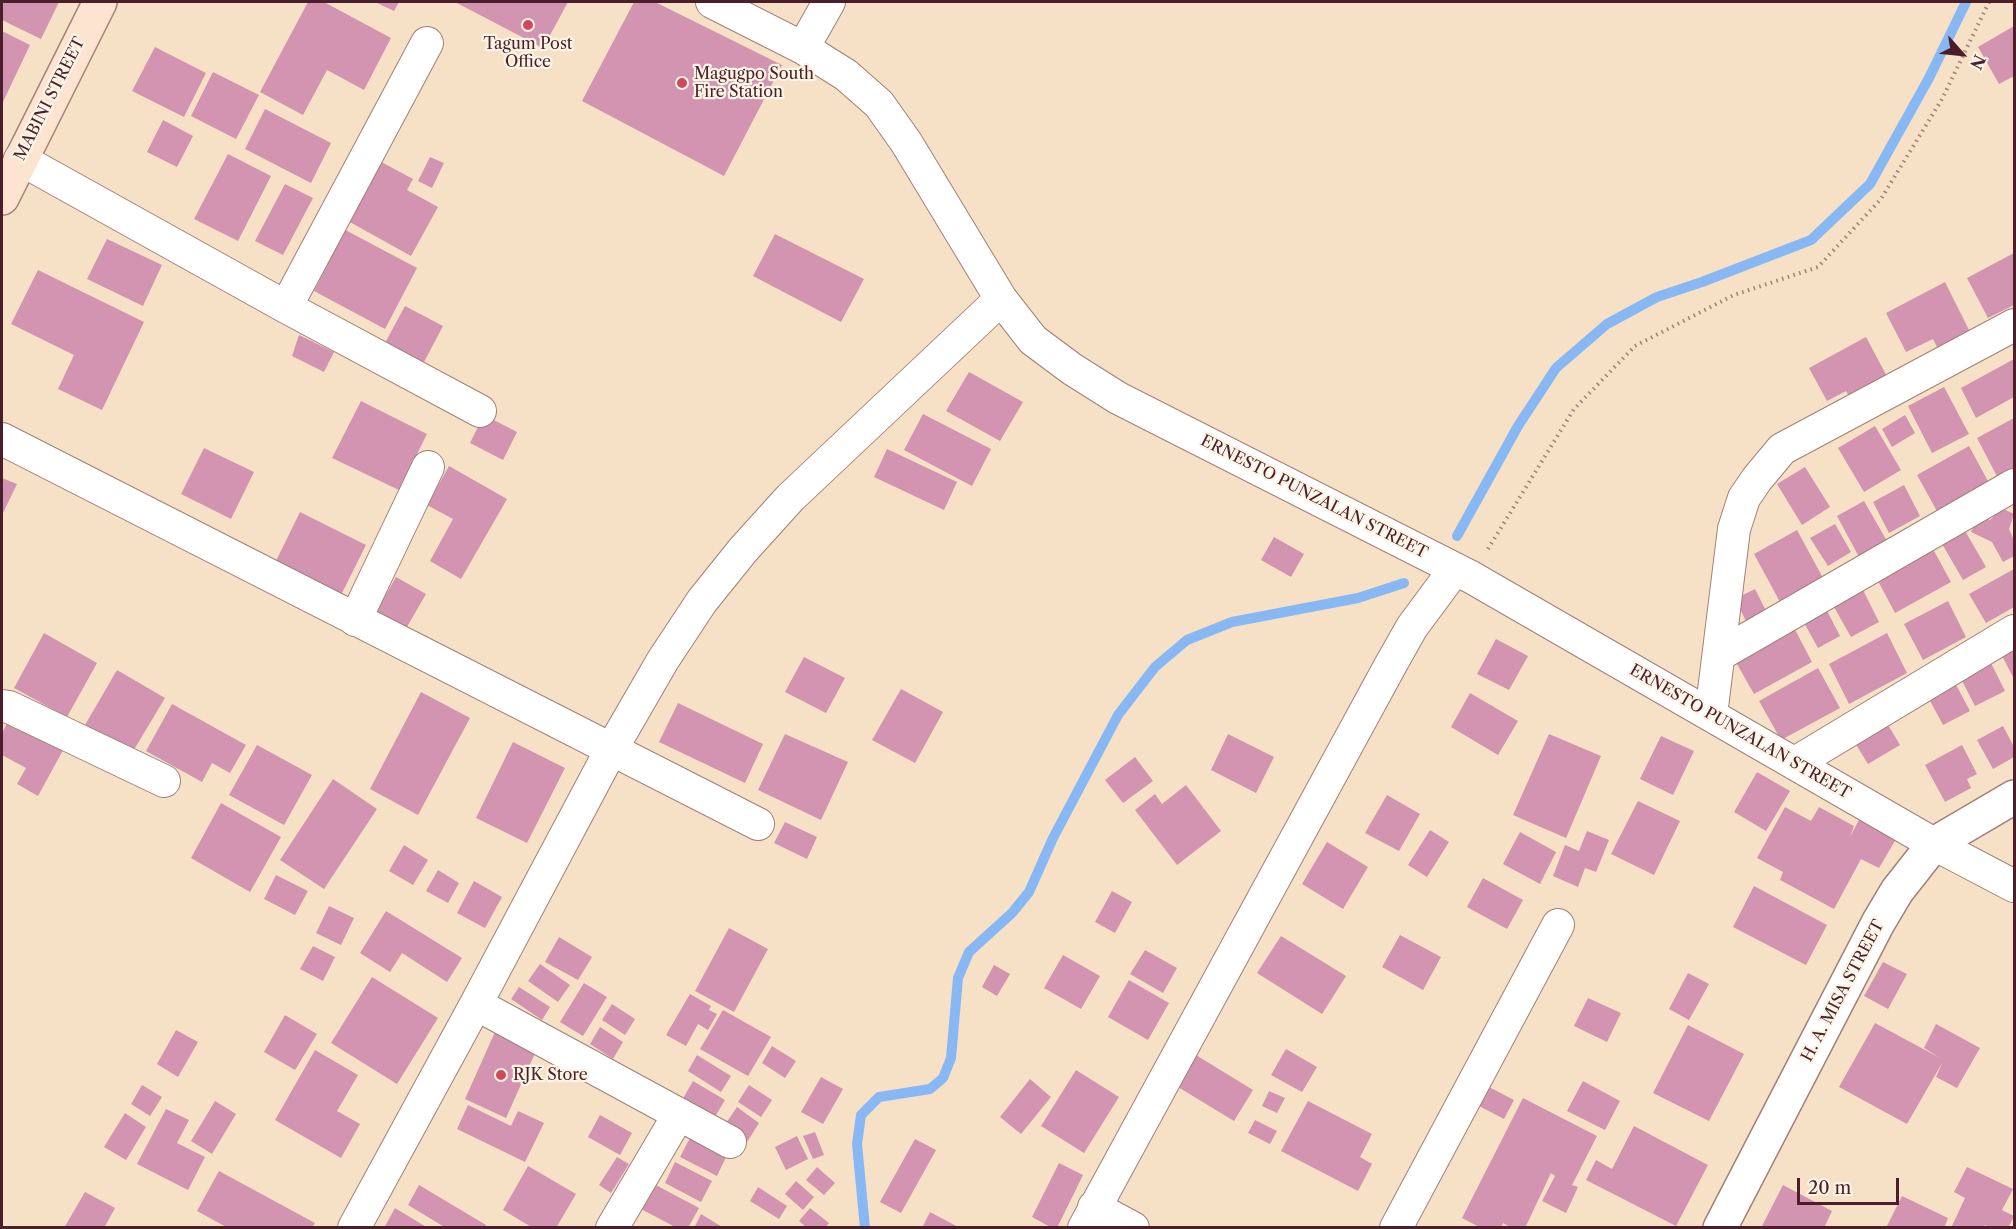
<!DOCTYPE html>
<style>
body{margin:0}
#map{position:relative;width:2016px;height:1229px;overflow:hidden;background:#f6e1c6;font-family:"Libre Caslon Text",serif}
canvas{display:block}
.frame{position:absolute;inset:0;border:3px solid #4a1f2b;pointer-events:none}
.north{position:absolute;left:1932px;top:24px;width:60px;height:60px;-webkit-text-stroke:4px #fcf5e5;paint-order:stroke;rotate:117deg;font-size:16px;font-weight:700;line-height:24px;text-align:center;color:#4a1f2b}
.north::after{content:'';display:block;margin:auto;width:21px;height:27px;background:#4a1f2b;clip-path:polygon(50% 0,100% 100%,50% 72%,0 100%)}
.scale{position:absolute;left:1797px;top:1178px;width:102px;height:27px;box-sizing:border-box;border:3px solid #4a1f2b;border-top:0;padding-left:8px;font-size:18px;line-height:21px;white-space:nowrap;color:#4a1f2b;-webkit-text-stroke:4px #fcf5e5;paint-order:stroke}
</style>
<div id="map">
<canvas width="2016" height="1229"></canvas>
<div class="frame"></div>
<div class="north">N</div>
<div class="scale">20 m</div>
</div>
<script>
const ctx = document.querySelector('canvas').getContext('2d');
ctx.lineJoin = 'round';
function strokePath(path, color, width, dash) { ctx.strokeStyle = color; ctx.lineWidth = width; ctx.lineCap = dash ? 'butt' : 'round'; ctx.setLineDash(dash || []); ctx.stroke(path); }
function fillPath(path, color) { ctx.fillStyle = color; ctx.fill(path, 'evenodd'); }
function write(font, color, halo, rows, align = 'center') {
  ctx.font = font + ' "Libre Caslon Text",serif'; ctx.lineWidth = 4.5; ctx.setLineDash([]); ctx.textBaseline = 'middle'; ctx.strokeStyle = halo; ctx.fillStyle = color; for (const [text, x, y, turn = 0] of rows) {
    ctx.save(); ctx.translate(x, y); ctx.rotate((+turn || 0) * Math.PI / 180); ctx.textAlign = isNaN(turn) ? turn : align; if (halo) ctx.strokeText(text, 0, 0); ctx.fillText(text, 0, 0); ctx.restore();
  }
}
strokePath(new Path2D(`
 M1457 536 1518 426 1556 368 1607 324 1657 297 1702 282 1811 240 1870 184 1929 78 1966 2
 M865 1228 857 1144 861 1115 879 1097 930 1089 943 1078 951 1058 958 978 969 952 1012 913 1029 892 1053 838 1118 715 1155 667 1187 640 1232 622 1358 598 1404 583`), '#88b8f4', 10);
fillPath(new Path2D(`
 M2 2H59L41 39 2 20Z
 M308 2H324L391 38 364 90 327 70 303 115 260 92Z
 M375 2H399L394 11Z
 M455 2H568L543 48Z
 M634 2H655L782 65 724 176 582 101Z
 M2014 26V76L1999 84 1978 47Z
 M2 31 30 45 2 104Z
 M155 47 206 73 184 117 132 91Z
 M213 72 259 95 236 139 191 116Z
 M265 109 331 143 311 183 245 149Z
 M163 120 193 136 177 167 147 152Z
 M228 154 271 176 238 241 194 219Z
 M372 157 413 179 407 190 438 207 411 256 339 216Z
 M430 157 444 163 432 188 418 181Z
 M285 184 313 198 283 255 255 241Z
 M336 225 417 268 385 329 314 291 328 264 318 259Z
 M775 234 864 279 841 322 753 276Z
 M107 239 162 265 143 306 87 279Z
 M2014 253V305L1988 318 1967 278Z
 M38 270 144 322 102 410 58 389 74 355 11 324Z
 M1945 282 1973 338 1941 355 1933 339 1906 352 1886 313Z
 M405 306 443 326 423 364 385 343Z
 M299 335 334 352 324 372 292 356Z
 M1866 337 1890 382 1852 402 1846 391 1827 401 1809 368Z
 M2014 359V397L1976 418 1961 388Z
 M969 372 1023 402 1000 441 946 411Z
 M1944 387 1969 434 1932 453 1908 406Z
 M361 401 427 434 399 490 332 458Z
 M923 414 991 449 972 486 904 450Z
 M484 415 517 432 503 460 470 443Z
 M1905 415 1915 433 1892 447 1882 429Z
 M2014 418V476L2001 484 1977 438Z
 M1875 426 1901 470 1864 492 1838 448Z
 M1969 446 1990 485 1938 513 1917 475Z
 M204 448 254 472 231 519 181 494Z
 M887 449 957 482 944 510 874 477Z
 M449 466 507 499 461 579 430 561 453 519 427 505Z
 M1805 467 1830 507 1802 525 1777 484Z
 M2 478 17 484 3 513H2Z
 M1904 485 1920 516 1889 533 1873 502Z
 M1864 501 1887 541 1859 557 1837 516Z
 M1999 507 2014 514 2009 529 2014 540V556L2003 562 1992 542 1971 532 1979 515 1990 520 1995 515Z
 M300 512 366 545 340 597 274 565Z
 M1835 524 1851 552 1828 566 1810 538Z
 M1964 529 1986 567 1963 580 1941 542Z
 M1797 530 1823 578 1780 602 1754 554Z
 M1274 537 1304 554 1291 577 1261 560Z
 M1933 549 1951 582 1895 613 1877 579Z
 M2014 569V607L1986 623 1969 594Z
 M396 577 426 594 404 632 374 615Z
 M1755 589 1766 611 1746 621 1735 599Z
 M1863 590 1879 622 1851 637 1834 607Z
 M1948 601 1966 637 1923 660 1904 624Z
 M1825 607 1840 636 1818 648 1802 619Z
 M1792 624 1812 662 1754 694 1733 657Z
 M44 633 97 663 67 717 14 688Z
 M1887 633 1907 673 1849 704 1829 664Z
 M1496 639 1528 656 1509 690 1477 674Z
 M2014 645V679L2000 652Z
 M1987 655 2005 691 1975 706 1957 671Z
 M804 657 845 678 826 713 785 692Z
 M1818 668 1840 708 1781 740 1759 701Z
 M117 670 165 698 132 753 85 725Z
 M1954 681 1970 711 1943 725 1927 695Z
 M901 689 943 712 915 763 872 740Z
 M421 692 470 718 418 815 370 789Z
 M1470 693 1518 721 1498 755 1451 727Z
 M678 703 763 744 745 783 659 742Z
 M172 704 246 745 230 773 212 763 202 782 146 751Z
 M13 712 68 741 38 796 17 784 26 768 2 755V733Z
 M1884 718 1900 745 1868 764 1852 738Z
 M2003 726 2014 747V757L1993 769 1977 740Z
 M785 734 848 762 821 820 758 790Z
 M1228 734 1274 757 1256 793 1211 770Z
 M1549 734 1601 756 1566 838 1513 815Z
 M1661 736 1694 751 1673 795 1640 779Z
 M513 742 565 768 527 843 476 818Z
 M257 745 312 775 284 825 229 795Z
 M1962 745 1977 774 1967 779 1971 788 1945 802 1925 765Z
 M1135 757 1153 781 1123 803 1105 780Z
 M1757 772 1790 791 1766 831 1734 812Z
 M333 779 377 809 324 889 280 860Z
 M1186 785 1221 831 1177 865 1135 810 1155 794 1162 804Z
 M1387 795 1420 814 1399 851 1365 833Z
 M1638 801 1680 821 1654 875 1611 854Z
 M221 803 281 837 250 892 191 858Z
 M1785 807 1811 821 1819 807 1854 826 1850 837 1860 818 1896 839 1879 868 1861 859 1834 909 1780 880 1783 872 1757 858Z
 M785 822 817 837 807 859 774 843Z
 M1430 830 1449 842 1427 877 1408 865Z
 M1587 831 1609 840 1596 872 1585 868 1578 887 1553 876 1565 845 1579 851Z
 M1520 832 1556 852 1540 884 1503 864Z
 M1327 842 1368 867 1343 909 1302 884Z
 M404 845 428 860 413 885 389 871Z
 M438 870 459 883 448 903 426 891Z
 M276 875 308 891 295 915 264 899Z
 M1483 878 1523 900 1507 929 1467 907Z
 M474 881 502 897 485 928 457 913Z
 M1754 886 1827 925 1806 965 1733 927Z
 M1112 891 1132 902 1115 933 1095 922Z
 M329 906 354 918 341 945 316 933Z
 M386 911 462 958 447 982 402 953 390 972 360 953Z
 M729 928 768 949 734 1012 695 991Z
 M1400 935 1441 957 1423 990 1382 967Z
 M1281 936 1346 976 1322 1014 1257 973Z
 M559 937 592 957 578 980 545 962Z
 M313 946 335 957 323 981 300 969Z
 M1145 950 1177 968 1163 993 1130 974Z
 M1063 955 1100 976 1081 1009 1044 988Z
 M1883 962 1907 974 1888 1009 1864 996Z
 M540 964 570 985 558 1002 528 981Z
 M994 965 1010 974 997 996 982 987Z
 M1688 973 1709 984 1689 1020 1669 1009Z
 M372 977 438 1018 397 1084 331 1043Z
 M1129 980 1169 1003 1148 1040 1108 1017Z
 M584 983 607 997 583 1036 560 1022Z
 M519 987 550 1007 542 1020 511 999Z
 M690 994 711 1006 709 1010 717 1014 708 1030 698 1024 686 1046 666 1035Z
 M1588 998 1621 1013 1607 1042 1574 1026Z
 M612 1004 635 1019 625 1035 602 1020Z
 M723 1010 771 1037 748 1076 700 1049Z
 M285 1015 317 1034 295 1070 264 1052Z
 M1875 1023 1940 1058 1924 1048 1936 1024 1980 1048 1957 1088 1936 1077 1942 1063 1907 1124 1839 1087Z
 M1688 1025 1744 1054 1709 1121 1653 1093Z
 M600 1027 623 1042 613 1059 590 1044Z
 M176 1030 198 1042 178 1077 157 1064Z
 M495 1032 536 1051 506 1118 465 1099Z
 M772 1046 796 1061 785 1078 762 1063Z
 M1286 1049 1317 1067 1302 1092 1271 1075Z
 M315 1050 358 1075 337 1111 360 1124 341 1158 275 1120Z
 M1191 1052 1253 1090 1234 1121 1173 1084Z
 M697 1055 731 1076 721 1092 688 1071Z
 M1076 1070 1119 1097 1084 1153 1041 1126Z
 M821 1077 843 1089 823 1124 801 1112Z
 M1030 1079 1051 1097 1021 1134 1000 1117Z
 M693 1081 725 1100 713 1120 681 1102Z
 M1583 1081 1620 1101 1605 1130 1567 1111Z
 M142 1085 162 1097 150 1116 131 1104Z
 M749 1085 772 1100 761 1117 738 1102Z
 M1489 1087 1514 1100 1504 1119 1479 1106Z
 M1269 1091 1285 1098 1277 1113 1262 1106Z
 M1523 1098 1597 1136 1572 1185 1578 1187 1566 1213 1542 1201 1555 1176 1551 1173 1525 1228H1512L1503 1223 1501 1228H1481L1462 1218Z
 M215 1101 236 1114 212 1154 191 1141Z
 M1308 1101 1372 1134 1360 1157 1372 1164 1358 1191 1281 1151Z
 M468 1105 511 1126 518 1111 544 1123 525 1162 457 1129Z
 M737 1107 759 1123 747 1142 724 1126Z
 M166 1109 189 1120 177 1143 205 1157 188 1190 137 1164Z
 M125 1113 146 1127 126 1160 104 1147Z
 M600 1115 632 1133 620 1155 588 1137Z
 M1255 1120 1277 1131 1270 1144 1248 1133Z
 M1634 1126 1708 1165 1676 1226 1586 1180 1596 1160 1612 1169Z
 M815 1132 824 1155 813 1159 803 1136Z
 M691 1136 727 1155 717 1176 680 1157Z
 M797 1136 808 1159 786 1170 775 1147Z
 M915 1139 936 1150 901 1213 880 1202Z
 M617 1157 629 1164 611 1193 599 1185Z
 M675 1162 712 1181 701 1202 665 1183Z
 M1059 1163 1083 1175 1057 1228H1052L1032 1217Z
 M528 1166 576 1194 556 1228H533L503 1210Z
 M817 1167 835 1183 824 1195 806 1180Z
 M1967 1167 2013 1189 2002 1210 2014 1216 2008 1228H1991L1985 1225 1984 1228H1951L1965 1198 1954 1192Z
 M219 1171 315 1223 312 1228H228L197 1211Z
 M796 1181 814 1197 803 1210 785 1194Z
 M652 1183 699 1208 688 1228H677L639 1208Z
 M419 1185 486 1225 485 1228H446L408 1205Z
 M1783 1185 1832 1211 1824 1228H1761Z
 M758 1187 787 1206 779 1219 750 1201Z
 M85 1192 115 1208 104 1228H64Z
 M1902 1196 1948 1218 1944 1228H1886Z
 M395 1208 428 1228H384Z
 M810 1208 829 1223 825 1228H807L799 1221Z
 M930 1212 960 1228H922Z
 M701 1214 724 1228H694Z`), '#d294b0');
const minor = new Path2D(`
 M712 2 803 48 846 75 879 104 906 142 1001 299 1033 340 1072 369 1118 398 1471 577 1934 844 2014 886
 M803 48 829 2
 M20 159 286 307 480 411
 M286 307 427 43
 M2 439 758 824
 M355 620 428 467
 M1719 655 2014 485
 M2 706 9 707 164 781
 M1711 715 1734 529 1744 498 1757 479 1782 449 2014 325
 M1795 763 2014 631
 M476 1004 730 1142
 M1094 1207 1133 1228
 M354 1228 476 1004 611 750 663 660 702 601 743 550 790 498 1001 299
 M612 1228 679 1114
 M1084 1228 1390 666 1412 627 1455 569
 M1396 1228 1558 925`);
const tertiary = new Path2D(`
 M1720 1228 1878 923 1897 891 1934 844 2014 797`);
const secondary = new Path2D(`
 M2 198 100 2`);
strokePath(minor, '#a08078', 34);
strokePath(tertiary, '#a08078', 36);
strokePath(secondary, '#a08078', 36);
strokePath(new Path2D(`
 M1488 549 1574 409 1635 346 1734 295 1818 267 1881 199 1942 99 1989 2`), '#a08078', 4, [1.5, 4.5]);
strokePath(minor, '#fff', 32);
strokePath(tertiary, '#fff', 33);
strokePath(secondary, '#fde4d1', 33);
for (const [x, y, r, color] of [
 [528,25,6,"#d1495b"],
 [682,83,6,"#d1495b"],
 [501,1075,6,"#d1495b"]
]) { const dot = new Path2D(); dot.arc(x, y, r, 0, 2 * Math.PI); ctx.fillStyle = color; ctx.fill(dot); strokePath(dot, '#fcf5e5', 2); }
write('16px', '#4a1f2b', '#fcf5e5', [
 ["Tagum Post",528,44,"center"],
 ["Office",528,62,"center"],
 ["Magugpo South",694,74],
 ["Fire Station",694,92],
 ["RJK Store",513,1075]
], 'left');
write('16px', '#4a1f2b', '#fcf5e5', [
 ["MABINI STREET",50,99,-63],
 ["ERNESTO PUNZALAN STREET",1314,497,27],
 ["ERNESTO PUNZALAN STREET",1740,732,30],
 ["H. A. MISA STREET",1843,991,-62]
]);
</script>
